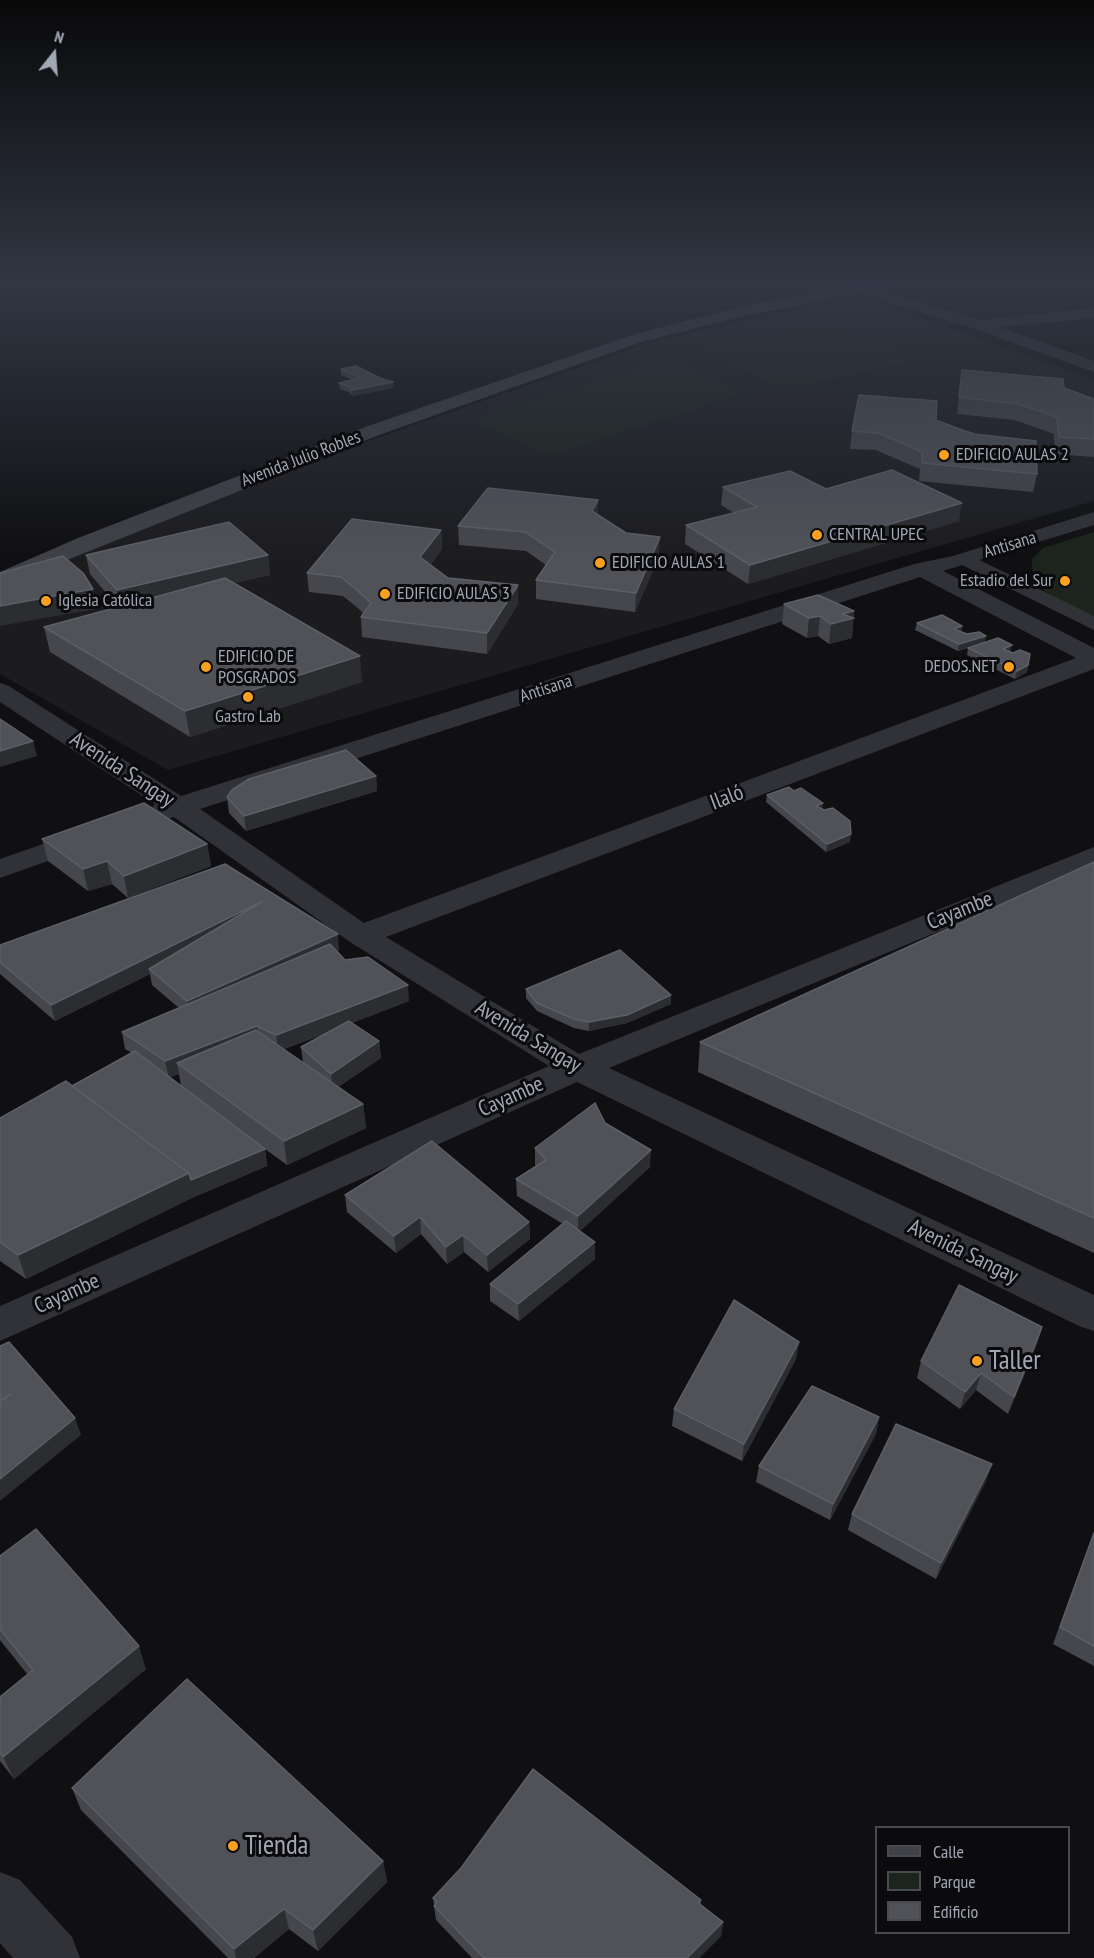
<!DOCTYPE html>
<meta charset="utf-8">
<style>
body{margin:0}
#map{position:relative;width:1094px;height:1958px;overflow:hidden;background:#101012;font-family:"PT Sans Narrow",sans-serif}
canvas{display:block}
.legend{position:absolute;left:875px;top:1826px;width:195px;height:108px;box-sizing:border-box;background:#0b0b0d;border:2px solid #474a4f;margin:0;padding:8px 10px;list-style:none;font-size:18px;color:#a1a8b3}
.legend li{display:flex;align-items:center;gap:12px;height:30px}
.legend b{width:30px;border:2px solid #474a4f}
.north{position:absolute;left:24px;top:24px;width:60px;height:60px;-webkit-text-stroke:4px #0b0b0d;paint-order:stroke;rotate:17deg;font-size:16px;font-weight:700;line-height:24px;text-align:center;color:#a1a8b3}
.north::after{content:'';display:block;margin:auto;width:21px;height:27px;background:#a1a8b3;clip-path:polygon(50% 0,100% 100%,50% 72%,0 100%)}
</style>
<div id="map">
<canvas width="1094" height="1958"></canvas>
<ul class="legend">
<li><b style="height:8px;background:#3f4147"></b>Calle</li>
<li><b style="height:16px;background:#1c241d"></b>Parque</li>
<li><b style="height:16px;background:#505258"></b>Edificio</li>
</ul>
<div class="north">N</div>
</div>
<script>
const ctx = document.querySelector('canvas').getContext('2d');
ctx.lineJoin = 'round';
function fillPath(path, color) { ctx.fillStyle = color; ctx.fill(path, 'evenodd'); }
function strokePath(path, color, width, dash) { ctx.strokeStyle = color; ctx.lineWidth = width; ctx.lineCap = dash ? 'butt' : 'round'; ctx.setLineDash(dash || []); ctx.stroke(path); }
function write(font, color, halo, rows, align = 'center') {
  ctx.font = font + ' "PT Sans Narrow",sans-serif'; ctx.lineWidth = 6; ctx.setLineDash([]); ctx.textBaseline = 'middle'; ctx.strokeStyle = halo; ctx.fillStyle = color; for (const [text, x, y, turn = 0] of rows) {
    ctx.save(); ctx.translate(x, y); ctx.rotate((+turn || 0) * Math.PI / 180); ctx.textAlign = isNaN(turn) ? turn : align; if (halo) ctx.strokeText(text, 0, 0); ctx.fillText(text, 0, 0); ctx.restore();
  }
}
fillPath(new Path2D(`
 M858 295 1094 380V501L168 770 0 674V586L135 528 377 438 649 343Z`), '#1c1c1f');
fillPath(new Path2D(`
 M809 325 846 328 907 352 911 358 908 362 800 386 776 385 705 353V348L716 344Z
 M670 357 743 393 550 456 472 420Z
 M1094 532V616C1065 602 1030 596 1032 559L1043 548Z`), '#1c241d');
fillPath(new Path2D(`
 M965 553 1094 616V630L958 563 955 559 958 555Z`), '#313237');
fillPath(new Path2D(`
 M836 284H859L980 320 1094 308V318L1000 327 1094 361V372L972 328 838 287Z
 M1094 512V525L943 571 1094 648V669L386 937 579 1054 1094 847V867L609 1068 1094 1295V1331L1079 1326 577 1082 0 1341V1306L549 1066 350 942 174 817 163 820 153 817 149 811 155 804 0 702V683L9 686 181 796 914 564 953 556ZM920 577 1076 658 364 923 200 809Z
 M89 828 99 831 104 837 99 843 0 878V859Z
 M0 1872 20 1880 72 1937 80 1958H13L0 1943Z`), '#313237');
fillPath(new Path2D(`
 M863 284H893L886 288 744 316 644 341 379 435 0 587V572L78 538 365 427 632 335 743 306Z`), '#3f4147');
fillPath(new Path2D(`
 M341 369 380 378 393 388 353 396 349 392 340 389 339 383 353 380 341 375Z
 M962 370 1064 388 1094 399V457L1055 454 1054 434 1015 420 957 414Z
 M936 420 1037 474 1033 492 919 481 920 469 899 460 876 450 850 449 852 431Z
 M723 487 826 489 959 521 748 584 685 544 686 525 734 513 721 505Z
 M598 500V515L659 556 635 612 536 599V580L546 565 526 551 459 545 458 526Z
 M441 530 442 549 430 565 448 578 518 604 487 654 362 637 361 617 363 613 359 609 343 596 309 592 307 573Z
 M86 555H268L270 575 234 583 362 682 190 737 50 652 44 627 118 607 90 574Z
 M784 604 854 611 852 638 829 644 818 636 807 638 782 624Z
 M917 623 962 626 961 632 985 643 1010 652 1028 665 1027 672 1015 679 967 655 968 648 958 651 915 630Z
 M376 776 377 791 246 831 229 813 227 797Z
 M794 791 823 803 822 809 850 842 826 852 766 802 767 795Z
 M42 839 207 844 211 866 128 898 112 884 88 891 48 861Z
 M1094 862V1253L698 1072 700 1042Z
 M0 945 339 950 337 951 345 960 409 1001 352 1023 379 1041 381 1058 338 1087 363 1104 366 1128 287 1165 221 1117 265 1149 267 1166 194 1197 26 1279 0 1261V1118L72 1086 132 1053 125 1049 122 1032 179 1008 152 985 150 974 55 1021 0 974ZM327 1033 301 1047 303 1063 284 1049ZM179 1074 181 1086 170 1077Z
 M526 989 671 1004 627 1023 589 1031 574 1028 537 1011 526 998Z
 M605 1123 650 1167 580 1231 595 1242V1259L519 1321 490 1301V1284L563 1224 517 1196 516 1179 536 1166 535 1165V1148Z
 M345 1195 529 1222 530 1239 488 1272 464 1252 447 1264 421 1234 396 1253 347 1212Z
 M1042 1327 1037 1344 1008 1414 976 1390 960 1409 917 1378 921 1361Z
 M799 1342 796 1359 742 1461 672 1426 674 1409Z
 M879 1417 876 1434 830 1520 756 1482 759 1466Z
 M986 1481 936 1579 848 1530 852 1514Z
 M1094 1531V1666L1053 1644Z
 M0 1556 146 1669 14 1779 0 1761V1697L28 1675 0 1640Z
 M72 1788 383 1861 387 1882 318 1951 289 1929 254 1958H228L81 1810Z
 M433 1898 701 1900V1904L723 1922 721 1936 699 1958H472L436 1920Z`), '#46474d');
fillPath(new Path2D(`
 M393 382V388L353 396 352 390Z
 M598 500V518L592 511Z
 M962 503 959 521 748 584 750 565Z
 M441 530 442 549 421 576 420 557Z
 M660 537 659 556 635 612 636 593Z
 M268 555 270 575 121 610 117 590Z
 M518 585V604L487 654V633Z
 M93 589 96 609 0 626V606Z
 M854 611 852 638 829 644 831 624 842 614Z
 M820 616 818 636 807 638 809 618Z
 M962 626 961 633 954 629Z
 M986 636 985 643 958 651 959 644Z
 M1012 645 1010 652 1003 649Z
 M360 656 362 682 190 737 185 711Z
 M1028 665 1027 672 1015 679 1017 671Z
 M33 741 37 756 0 767V751Z
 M376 776 377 791 246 831 244 816Z
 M823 803 822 811 816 806Z
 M851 834 850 842 826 852 827 844Z
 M207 844 211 866 128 898 124 876Z
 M107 861 112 884 88 891 83 869Z
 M263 901 149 969 150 974 55 1021 51 1005Z
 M338 934 339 950 190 1017 187 1001Z
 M408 985 409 1001 279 1051 276 1035Z
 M671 995V1004L627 1023 589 1031V1022Z
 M257 1026 260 1043 177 1063 179 1074 169 1078 165 1061Z
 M379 1041 381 1058 333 1090 331 1074Z
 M363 1104 366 1128 287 1165 284 1141Z
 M265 1149 267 1166 194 1197 26 1279 18 1255 189 1173Z
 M651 1150 650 1167 578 1233V1216Z
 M420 1217 421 1234 396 1253 394 1236Z
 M529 1222 530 1239 488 1272 487 1255Z
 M463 1235 464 1252 447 1264 446 1247Z
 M595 1242V1259L519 1321 518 1304Z
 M1042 1327 1037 1344 1008 1414 1014 1397Z
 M799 1342 796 1359 742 1461 744 1444Z
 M981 1373 976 1390 960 1409 965 1392Z
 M879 1417 876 1434 830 1520 833 1504Z
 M75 1418 81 1435 0 1501V1479Z
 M992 1464 986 1481 936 1579 941 1563Z
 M139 1646 146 1669 14 1779 3 1757Z
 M383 1861 387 1882 318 1951 313 1930Z
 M284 1909 289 1929 254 1958H236L234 1949Z
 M723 1922 721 1936 699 1958H687Z`), '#2c2d31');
const building = new Path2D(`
 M356 366 380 378 393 382 352 390 348 386 339 383 361 378 341 369Z
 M962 370 1063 379 1064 388 1094 399V439L1059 437 1057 417 1018 404 959 397Z
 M859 395 937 401 936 420 954 427 974 434 1036 441 1037 474 922 463V452L902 443 878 433 852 431Z
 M892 470 962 503 750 565 686 525 757 507 723 487 790 471 826 489Z
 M488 488 598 500 592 511 626 533 660 537 636 593 536 580 555 552 525 532 458 526Z
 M352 519 441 530 420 557 448 578 518 585 487 633 361 617 371 603 357 590 341 577 307 573Z
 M229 522 268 555 117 590 86 555Z
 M63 556 83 573 93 589 0 606V573Z
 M225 578 360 656 185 711 44 627Z
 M818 595 854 611 842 614 854 618 831 624 820 616 809 618 784 604Z
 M942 615 962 626 954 629 967 634 979 632 986 636 959 644 917 623Z
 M998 638 1012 645 1003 649 1013 653 1020 650 1030 654 1028 665 1017 671 968 648Z
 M0 719 33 741 0 751Z
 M346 750 376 776 244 816 227 797 232 790 249 779Z
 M789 787 794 791 801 788 823 803 816 806 824 810 833 808 850 821 851 834 827 844 767 795Z
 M144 803 207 844 124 876 107 861 83 869 42 839Z
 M1094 862V1218L700 1042Z
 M225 864 338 934 187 1001 149 969 263 901 51 1005 0 962V945Z
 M330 944 345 960 368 957 408 985 276 1035 257 1026 165 1061 122 1032Z
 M620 950 671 995 627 1015 589 1022 574 1019 537 1003 526 989Z
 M349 1021 379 1041 331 1074 301 1047Z
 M256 1030 363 1104 284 1141 177 1063Z
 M135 1051 265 1149 191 1180 189 1173 72 1086Z
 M66 1081 189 1173 18 1255 0 1242V1118Z
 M595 1103 605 1123 651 1150 578 1216 516 1179 546 1160 535 1148Z
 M432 1141 529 1222 487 1255 463 1235 446 1247 420 1217 394 1236 345 1195Z
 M566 1221 595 1242 518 1304 490 1284Z
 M959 1285 1042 1327 1014 1397 981 1373 965 1392 921 1361Z
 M734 1300 799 1342 744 1444 674 1409Z
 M9 1342 75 1418 0 1479V1401L11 1394 0 1401V1346Z
 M812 1386 879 1417 833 1504 759 1466Z
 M896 1424 992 1464 941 1563 852 1514Z
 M36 1529 139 1646 3 1757 0 1752V1697L33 1670 0 1629V1556Z
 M1094 1533V1646L1060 1627Z
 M187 1679 383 1861 313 1930 284 1909 234 1949 72 1788Z
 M533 1769 701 1900 698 1903 723 1922 687 1958H484L434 1906 437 1902 433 1898 461 1868Z`);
fillPath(building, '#505258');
strokePath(building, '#5c5f66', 1.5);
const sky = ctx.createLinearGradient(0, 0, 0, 558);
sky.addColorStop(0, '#09090a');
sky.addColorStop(0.51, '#313744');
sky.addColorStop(1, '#31374400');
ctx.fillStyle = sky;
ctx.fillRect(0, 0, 1094, 558);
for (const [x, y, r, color] of [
 [944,455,6,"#f8a121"],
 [817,535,6,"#f8a121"],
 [600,563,6,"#f8a121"],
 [1065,581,6,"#f8a121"],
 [385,594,6,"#f8a121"],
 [46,601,6,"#f8a121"],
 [206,667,6,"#f8a121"],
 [1009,667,6,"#f8a121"],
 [248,697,6,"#f8a121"],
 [977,1361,6,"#f8a121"],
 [233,1846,6,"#f8a121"]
]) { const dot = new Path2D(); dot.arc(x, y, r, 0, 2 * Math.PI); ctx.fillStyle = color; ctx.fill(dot); strokePath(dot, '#0b0b0d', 2); }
write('18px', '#a1a8b3', '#0b0b0d', [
 ["EDIFICIO AULAS 2",956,455],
 ["CENTRAL UPEC",829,535],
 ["EDIFICIO AULAS 1",612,563],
 ["Estadio del Sur",1053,581,"right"],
 ["EDIFICIO AULAS 3",397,594],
 ["Iglesia Católica",58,601],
 ["EDIFICIO DE",218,657],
 ["POSGRADOS",218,678],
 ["DEDOS.NET",997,667,"right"],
 ["Gastro Lab",248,717,"center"]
], 'left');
write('18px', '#a1a8b3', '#0b0b0d', [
 ["Avenida Julio Robles",301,459,-21],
 ["Antisana",1010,545,-17],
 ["Antisana",546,689,-18]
]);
write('22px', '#a1a8b3', '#0b0b0d', [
 ["Avenida Sangay",122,770,33],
 ["Ilaló",727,798,-21],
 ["Cayambe",960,911,-22],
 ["Avenida Sangay",528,1037,31],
 ["Cayambe",511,1097,-24],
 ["Avenida Sangay",963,1252,26],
 ["Cayambe",67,1294,-24]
]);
write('27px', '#a1a8b3', '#0b0b0d', [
 ["Taller",989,1361],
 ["Tienda",245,1846]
], 'left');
</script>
